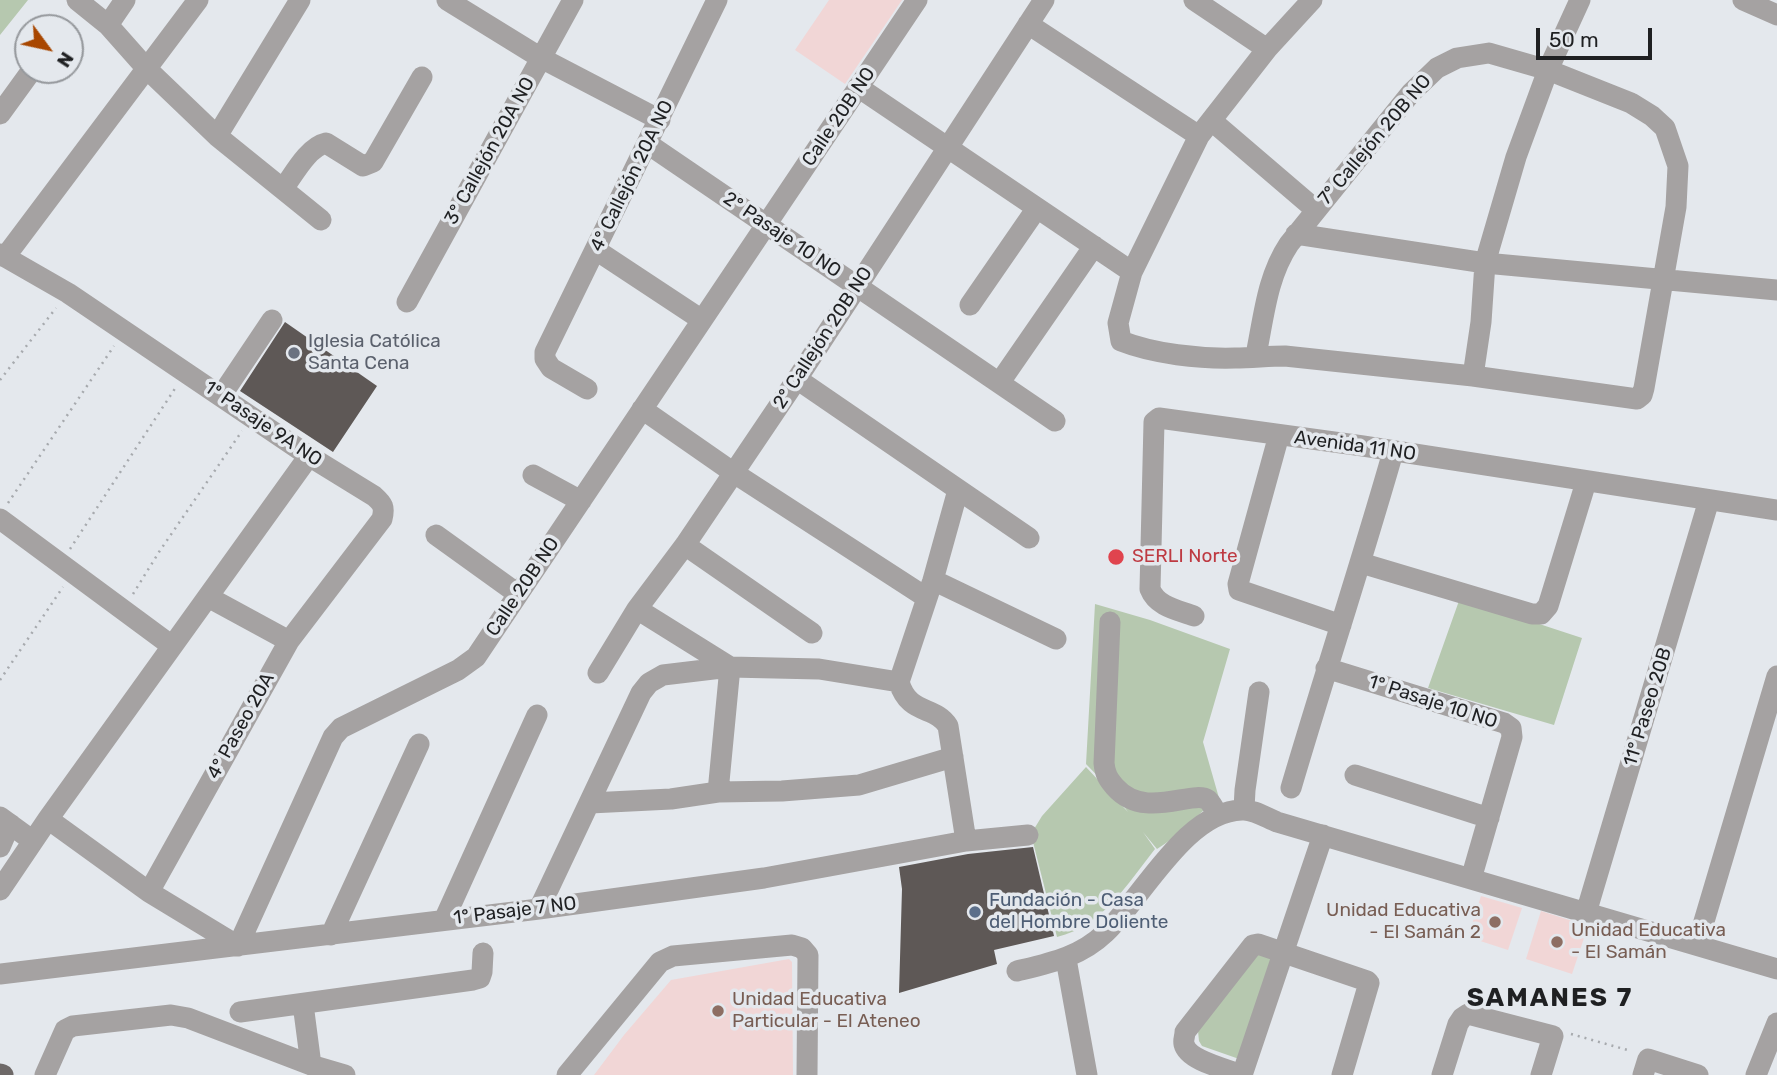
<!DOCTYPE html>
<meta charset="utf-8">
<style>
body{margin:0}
#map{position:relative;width:1777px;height:1075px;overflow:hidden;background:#e4e8ed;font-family:Rubik,sans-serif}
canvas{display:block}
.north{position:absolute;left:14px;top:14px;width:70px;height:70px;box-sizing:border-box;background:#e4e8ed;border:2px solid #95989c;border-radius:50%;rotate:123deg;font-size:19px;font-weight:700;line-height:28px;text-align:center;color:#1f2022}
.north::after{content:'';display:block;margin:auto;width:24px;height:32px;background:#a84701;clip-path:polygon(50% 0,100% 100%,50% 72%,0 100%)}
.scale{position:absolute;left:1536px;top:28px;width:116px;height:32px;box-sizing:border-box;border:4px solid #1f2022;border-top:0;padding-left:9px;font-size:21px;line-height:24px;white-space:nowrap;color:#1f2022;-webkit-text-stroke:5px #e4e8ed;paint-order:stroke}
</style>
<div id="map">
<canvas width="1777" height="1075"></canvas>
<div class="north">N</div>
<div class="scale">50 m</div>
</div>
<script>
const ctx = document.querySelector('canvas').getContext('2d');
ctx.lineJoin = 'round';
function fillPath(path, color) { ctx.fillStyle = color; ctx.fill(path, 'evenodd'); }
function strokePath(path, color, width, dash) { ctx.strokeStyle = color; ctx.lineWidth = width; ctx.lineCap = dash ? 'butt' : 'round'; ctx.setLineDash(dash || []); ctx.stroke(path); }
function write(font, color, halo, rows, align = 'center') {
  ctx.font = font + ' Rubik,sans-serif'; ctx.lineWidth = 7; ctx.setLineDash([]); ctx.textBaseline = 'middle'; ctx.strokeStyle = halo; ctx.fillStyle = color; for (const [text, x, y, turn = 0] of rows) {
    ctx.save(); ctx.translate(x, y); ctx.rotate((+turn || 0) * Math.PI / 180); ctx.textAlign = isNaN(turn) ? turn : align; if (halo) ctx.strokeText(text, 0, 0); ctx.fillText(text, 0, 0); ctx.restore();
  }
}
fillPath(new Path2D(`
 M829 0H902L845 84 795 50Z
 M1481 896 1522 908 1508 950 1468 937Z
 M1541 911 1588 926 1572 974 1526 959Z
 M789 959 792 962 793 1075H594L624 1035 671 980Z`), '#f1d6d6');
fillPath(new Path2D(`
 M0 0H28L0 35Z
 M1460 598 1582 638 1554 725 1428 688Z
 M1095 604 1150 620 1230 649 1203 742 1219 798C1197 814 1180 835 1157 849L1143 832 1155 849C1127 884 1103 926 1057 937L1031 834 1042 816 1086 767 1128 812 1114 793 1086 764Z
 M1257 953 1277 956 1242 1060 1202 1046 1199 1041 1198 1031Z`), '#b6c8af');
fillPath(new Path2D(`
 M285 322 377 386 333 452 240 391Z
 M1033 847 1054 936 994 950 997 964 899 993 902 889 899 867 968 854Z`), '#5e5856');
strokePath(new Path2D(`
 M0 380 56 308
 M8 503 114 346
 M70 549 176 387
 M133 594 159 552 242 431
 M0 680 63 587
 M1571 1034 1631 1051`), '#a7aaae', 2.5, [2, 5]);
strokePath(new Path2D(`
 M77 0 108 25 147 69 217 136 321 220
 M447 0 541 58 660 120
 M1194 0 1267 49
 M1743 0 1777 15
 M1028 24 1199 136
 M108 25 125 0
 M858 87 1132 272
 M0 114 32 70
 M1212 121 1316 210
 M217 136 300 0
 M648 144 1055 421
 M283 189C294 174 308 147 326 143L363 166 373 162 422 77
 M1296 234 1485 263 1777 290
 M596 250 702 320
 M0 254 68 293 309 456 374 496C383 504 385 507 382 519L289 641
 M5 257 198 0
 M407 302 573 0
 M970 305 1037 208
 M1256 355C1264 316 1267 277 1289 244L1411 93 1437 68 1457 58 1489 53 1548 70 1631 103 1652 116 1665 128 1678 166 1676 207 1644 388 1642 395 1637 399 1473 376 1285 356C1268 356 1252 358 1235 358 1200 359 1154 354 1121 341L1118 323 1132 272 1199 136 1267 49 1312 0
 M1473 376 1481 322 1485 263 1516 157 1548 70 1580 0
 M797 379 1029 538
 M1000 382 1094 246
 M587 389 551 368 545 359V352L717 0
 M221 396 272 320
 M642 409 734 473 927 598
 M1279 435 1238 584 1239 590 1341 625
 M533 475 581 501
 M0 519 172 646
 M436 535 518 594
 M685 545 812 633
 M1361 563 1532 614H1541L1548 606 1586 482
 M933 580 1056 639
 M637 609 730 667 718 792
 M1194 616C1178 610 1157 607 1150 589L1154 422 1159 418 1363 446 1777 510
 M1110 622 1104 763C1105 774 1108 779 1115 787 1145 821 1193 789 1208 800 1211 803 1215 810 1217 814
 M1326 668 1504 723 1511 728 1512 737 1471 879
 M598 673 637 609 685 545 797 379 1044 0
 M899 682C909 716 935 705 948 726L966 841
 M1355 775 1489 818
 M1291 788C1324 676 1361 564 1393 452
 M590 803 671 799 718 792 782 791 859 785 953 757
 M1244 809 1245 790 1259 692
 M0 817 33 841
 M48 819 149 892 238 946 333 737 341 728 458 670 476 657 917 0
 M0 847 10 824
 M0 890 48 819 309 456
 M149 892 289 641 208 597
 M539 909 641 693 649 683 663 675 730 667 819 669 899 682 933 580 958 490
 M1586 913 1709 500
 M444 920 537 715
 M331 935 419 744
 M1697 945 1777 676
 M1066 959 1087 1075
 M1017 971C1050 963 1080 957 1105 933 1143 897 1186 811 1242 810 1253 809 1267 818 1277 822L1777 969
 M0 974 539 909 764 878 966 841 1028 835
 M303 1004 311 1065
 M240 1012 473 980 480 978 482 972 483 953
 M45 1075 65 1030 73 1026 171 1015 188 1018 311 1065 345 1075
 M567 1075 660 962 673 956 792 945 802 948 808 955 807 1075
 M1242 1075C1227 1069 1188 1061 1184 1044 1183 1040 1185 1036 1185 1032L1253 945 1258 944 1367 981 1369 983 1342 1075
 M1242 1075 1323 835
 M1442 1075 1458 1024 1462 1018 1468 1014 1553 1036 1541 1075
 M1643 1075 1648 1059 1698 1075
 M1756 1075 1777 1023`), '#a5a2a2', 21);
strokePath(new Path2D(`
 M0 1074 3 1075`), '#6e6968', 21);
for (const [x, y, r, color] of [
 [294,353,7,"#6b7280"],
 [1116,557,9,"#e0444e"],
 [975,912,7,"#5c6f8a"],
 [1495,922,7,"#8d6e63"],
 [1557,942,7,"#8d6e63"],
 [718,1011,7,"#8d6e63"]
]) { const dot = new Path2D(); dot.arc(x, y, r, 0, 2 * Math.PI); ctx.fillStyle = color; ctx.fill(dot); strokePath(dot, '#e4e8ed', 2.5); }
write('19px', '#1f2022', '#e4e8ed', [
 ["Calle 20B NO",839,117,-56],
 ["7° Callejón 20B NO",1375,140,-50],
 ["3° Callejón 20A NO",490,151,-61],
 ["4° Callejón 20A NO",632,176,-64],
 ["2° Pasaje 10 NO",782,235,34],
 ["2° Callejón 20B NO",823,338,-57],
 ["1º Pasaje 9A NO",263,424,34],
 ["Avenida 11 NO",1355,446,8],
 ["Calle 20B NO",523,587,-56],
 ["1° Pasaje 10 NO",1433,702,18],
 ["11° Paseo 20B",1648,707,-73],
 ["4° Paseo 20A",241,726,-61],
 ["1° Pasaje 7 NO",515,911,-7]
]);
write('19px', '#5b616d', '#e4e8ed', [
 ["Iglesia Católica",308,342],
 ["Santa Cena",308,364]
], 'left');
write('19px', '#be3a42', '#e4e8ed', [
 ["SERLI Norte",1132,557]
], 'left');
write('19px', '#4e5e75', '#e4e8ed', [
 ["Fundación - Casa",989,901],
 ["del Hombre Doliente",989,923]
], 'left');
write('19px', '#785e54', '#e4e8ed', [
 ["Unidad Educativa",1481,911,"right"],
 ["- El Samán 2",1481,933,"right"],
 ["Unidad Educativa",1571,931],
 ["- El Samán",1571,953],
 ["Unidad Educativa",732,1000],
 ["Particular - El Ateneo",732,1022]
], 'left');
ctx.letterSpacing = '2px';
write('bold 26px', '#1f2022', '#e4e8ed', [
 ["SAMANES 7",1550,998]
]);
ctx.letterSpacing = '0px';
</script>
